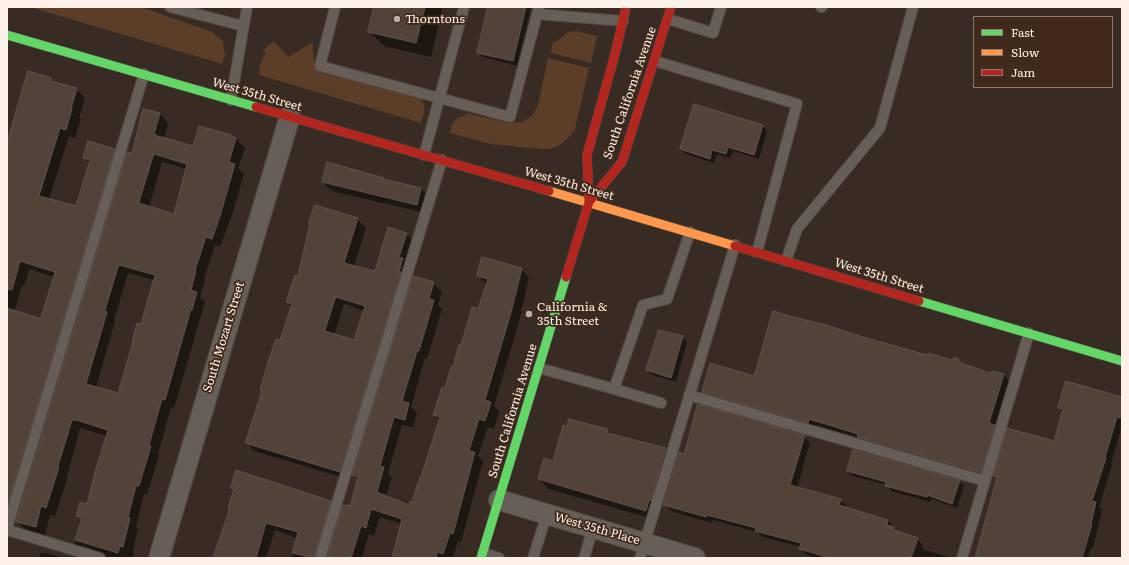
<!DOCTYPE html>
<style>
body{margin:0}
#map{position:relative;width:1129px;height:565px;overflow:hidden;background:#382b23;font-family:Literata,serif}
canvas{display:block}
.frame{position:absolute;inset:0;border:8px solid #fef1ea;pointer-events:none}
.legend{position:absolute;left:973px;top:16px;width:140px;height:72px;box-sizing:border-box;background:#402a1b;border:1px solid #8c7a6e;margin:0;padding:5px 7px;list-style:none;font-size:12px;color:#fef1ea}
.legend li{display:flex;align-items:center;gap:8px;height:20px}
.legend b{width:20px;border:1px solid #8c7a6e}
</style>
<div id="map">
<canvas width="1129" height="565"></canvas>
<div class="frame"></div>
<ul class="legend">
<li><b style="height:5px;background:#63d668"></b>Fast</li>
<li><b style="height:5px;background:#ff974d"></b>Slow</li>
<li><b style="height:5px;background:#b3261e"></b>Jam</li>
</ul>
</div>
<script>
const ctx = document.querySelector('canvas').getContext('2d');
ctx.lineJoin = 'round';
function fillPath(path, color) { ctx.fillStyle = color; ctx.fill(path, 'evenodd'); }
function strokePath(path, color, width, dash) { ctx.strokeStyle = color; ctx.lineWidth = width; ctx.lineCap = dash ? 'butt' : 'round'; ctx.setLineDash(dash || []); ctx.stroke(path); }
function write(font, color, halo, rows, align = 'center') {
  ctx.font = font + ' Literata,serif'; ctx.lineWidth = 3.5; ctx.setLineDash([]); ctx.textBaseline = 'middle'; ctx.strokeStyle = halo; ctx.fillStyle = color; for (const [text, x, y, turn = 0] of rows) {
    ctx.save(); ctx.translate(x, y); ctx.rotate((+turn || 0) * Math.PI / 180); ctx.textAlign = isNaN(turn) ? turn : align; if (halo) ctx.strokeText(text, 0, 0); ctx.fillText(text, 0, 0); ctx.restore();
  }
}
fillPath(new Path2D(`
 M30 7H141L212 32 223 41 225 55 222 64Z
 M576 31 597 36 591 63 551 53 553 41 556 42 568 32Z
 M274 41 288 57 313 42C312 52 313 60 318 68L418 97C428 104 424 114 421 123L259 75C259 67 261 60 266 53L263 50Z
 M548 58 589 68 575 129 570 136 564 142 556 147 550 149H541L490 144 450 133C452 123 454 117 465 116L466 113 509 123 522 122 532 116 538 105Z`), '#5c3d28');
fillPath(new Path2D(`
 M375 7H443L431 57 384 46 369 31Z
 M489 7H531L517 66 483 57 478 52Z
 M51 79 55 83 76 89 85 98 79 118 81 119 75 138 69 136 49 199 77 207 90 163 84 157 114 149 123 158 7 525V148ZM29 269 55 277 42 318 40 319 14 312 22 285 24 286Z
 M160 114 168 123 164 139 194 147 233 138 236 139 245 148 238 168 244 174 233 212 220 247 215 245 204 279 205 280 200 297 205 302 174 408 171 407 158 454 159 456 147 495 144 494 136 526 138 528 133 550 134 552 132 558H104L84 552 75 543 83 521 77 515 88 505 107 436 80 428 67 476H68L55 516 50 515 45 535 26 530 17 521 133 155ZM162 162 187 169 175 215 149 207ZM128 273 154 280 141 326 118 394 96 388 115 321 114 320Z
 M763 126 767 131 759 159 733 151 730 158 717 154 714 163 686 154 681 149Z
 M383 179 385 181 421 189 430 198 426 213 331 191 323 182Z
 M357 219 366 228 354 266 375 272 406 234 415 242 348 479 254 451 246 442 292 307 287 302 299 277ZM344 304 364 311 355 341 334 335Z
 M521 269 529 277 520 318 494 406 499 411 494 429 488 427 478 456 483 461 461 542 458 541 453 558H393L402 524 380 517 374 536 369 534 362 558H327L351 508 358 480 353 475 433 283 442 292 438 305 442 309 427 359 425 358 411 407 417 412 413 427 402 425 388 473 392 477 386 496 409 506 413 503 440 421 434 415 446 389 461 346 479 310 487 284 478 276Z
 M856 335 962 365 989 374 1004 375 1010 381 987 478 864 443 859 438 816 425 814 429 709 398 703 392 755 378Z
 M683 337 687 342 676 382 652 375 648 370Z
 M1122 398V425L1111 464 1112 465 1099 507 1102 510 1097 531 1093 548 1091 547 1088 558H976L997 478 994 475 1055 443 1063 412 1059 408Z
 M606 430 611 435 666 449 677 461 685 455 804 436 810 443 797 488 840 500 847 506 846 508 888 520 899 533 917 539 923 545 922 549 952 558H817L807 555 800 549 801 547 763 537 758 532 713 520 712 523 671 511 663 503 661 510H659L656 520 549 489 539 479 553 462Z
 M848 471 959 481 964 486 957 508 932 499 931 502 891 491 887 485 853 476Z
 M232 488 330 502 339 510 324 558H292L297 538 275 530 266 558H214L231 511 235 490Z
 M41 552 65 558H39Z`), '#0007');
const building = new Path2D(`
 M374 7H425L416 43 368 32Z
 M488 7H526L513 61 477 53Z
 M28 71 51 78V81L77 88 71 109H72L66 130 60 128 39 196 76 206 90 160 83 158 88 141 115 149 7 506V308L39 318H41L55 272 20 261 12 290 7 289V143Z
 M694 104 763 125 754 155 728 147 726 154 712 150 710 159 680 149Z
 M143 109 145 110V109L160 113 154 134 158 136 193 146 199 126 231 135V136L236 138 229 162 235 164 220 216 212 239 206 237 195 270 196 271 191 290 197 292 192 310 191 309 165 400 162 399 149 445 151 446 139 486H136L128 517 130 518 123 547 120 546 118 553 75 540 82 518 76 516 80 502 87 504 95 472 108 430 76 420H72L58 466 59 467 46 508 41 506 36 527 16 522 127 152 132 153ZM154 154 187 164 174 214 139 203ZM119 265 155 275 141 324 137 323 132 342H133L118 393 86 384 107 312 105 311Z
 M327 162 384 178 383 179 421 188 417 205 322 182Z
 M315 205 358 218 344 263 375 271 388 227 407 233 399 257 403 258 399 272H401L340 472 245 443 262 391 260 390 268 362 276 339 280 340 292 304 286 302 295 275 298 276 310 223H309ZM336 297 365 306 354 340 325 331Z
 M482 257 522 268 512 309 485 400 491 402 485 421 479 419 469 451 475 452 453 534 450 533 443 554 437 552 436 558H392L402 519 371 509 366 528 361 526 351 558H327L343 505 350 506 358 477 352 475 413 276 434 282 429 299 434 300 419 351H417L402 401 409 403 405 420 394 417 380 466 384 467 377 492 409 505 410 501 412 502 420 477H421L440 417 433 415 442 387 445 388 451 367H453L459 344 461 345 472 307 478 309 488 279 477 276Z
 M773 311 790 316 826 325 857 335H856L927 355 928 353 952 360 956 357 961 363 989 373 993 371 1004 374 989 423 995 425 981 473 857 437 858 434 809 419 808 423 702 392 710 363 754 376Z
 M659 330 683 336 671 378 646 370Z
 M1066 381 1122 397V418L1117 417 1105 457 1106 458 1092 501 1096 502 1091 524H1092L1082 558H975L997 477 993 476 1007 428 1054 441 1063 409 1058 408Z
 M698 404 805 435 790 485 841 499 839 505 888 520 887 525 894 527V530L918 538 911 558H830L799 549 801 543 755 531 756 528 707 515 706 517 663 505 679 452 684 454Z
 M569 419 607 429V433L666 448 651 501 649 500 646 511 538 479 544 458 553 461 563 425 567 426Z
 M853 450 960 480 952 504 927 495V497L885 486 886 482 847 471Z
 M236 470 331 501 314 558 292 553 298 532 266 523 256 558H213L229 511 228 508 234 489 231 488Z`);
fillPath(building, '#524338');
strokePath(building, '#5d524c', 1);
const lane = new Path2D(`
 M170 7 243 26
 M335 7 320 66 510 117 539 7
 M821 7H822
 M537 14 623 21
 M668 19 713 33 721 7
 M655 61 797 104 757 252
 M231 100 247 7
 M424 155 464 7
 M786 261 797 229 880 128 913 7
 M539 368 614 389 643 305 667 299 690 232
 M614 389 661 403
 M689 395 985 481
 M7 528 144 74
 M7 530 100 558
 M483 553 499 558
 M320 558 442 160
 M533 558 547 514
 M584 558 593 528
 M640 558 735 245
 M962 558 1029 333`);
const street = new Path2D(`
 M499 500 695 558
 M159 558 290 116`);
const fast = new Path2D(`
 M7 35 256 107
 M919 301 1122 361
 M481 558 566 277`);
const slow = new Path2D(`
 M549 191 735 246`);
const jam = new Path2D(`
 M256 107 549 191
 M589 202 622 162 671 7
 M735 246 919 301
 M566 277 589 202 587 155 615 54 626 7`);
strokePath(lane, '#534842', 12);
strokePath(street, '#534842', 22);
strokePath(fast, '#534842', 10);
strokePath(slow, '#534842', 10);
strokePath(jam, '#534842', 10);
strokePath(lane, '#675e58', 10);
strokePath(street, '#675e58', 20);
strokePath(fast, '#63d668', 9);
strokePath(slow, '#ff974d', 9);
strokePath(jam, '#b3261e', 9);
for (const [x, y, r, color] of [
 [397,19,4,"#b9aca4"],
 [529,314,4,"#b9aca4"]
]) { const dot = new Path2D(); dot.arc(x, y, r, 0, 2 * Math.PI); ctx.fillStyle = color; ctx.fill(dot); strokePath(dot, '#402a1b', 1.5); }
write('12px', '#fef1ea', '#402a1b', [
 ["Thorntons",405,19],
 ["California &",537,307],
 ["35th Street",537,321]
], 'left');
write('12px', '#fef1ea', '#402a1b', [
 ["South California Avenue",630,93,-71],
 ["West 35th Street",257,95,16],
 ["West 35th Street",569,184,16],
 ["West 35th Street",879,276,17],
 ["South Mozart Street",224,337,-73],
 ["South California Avenue",513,411,-73],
 ["West 35th Place",597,529,16]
]);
</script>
